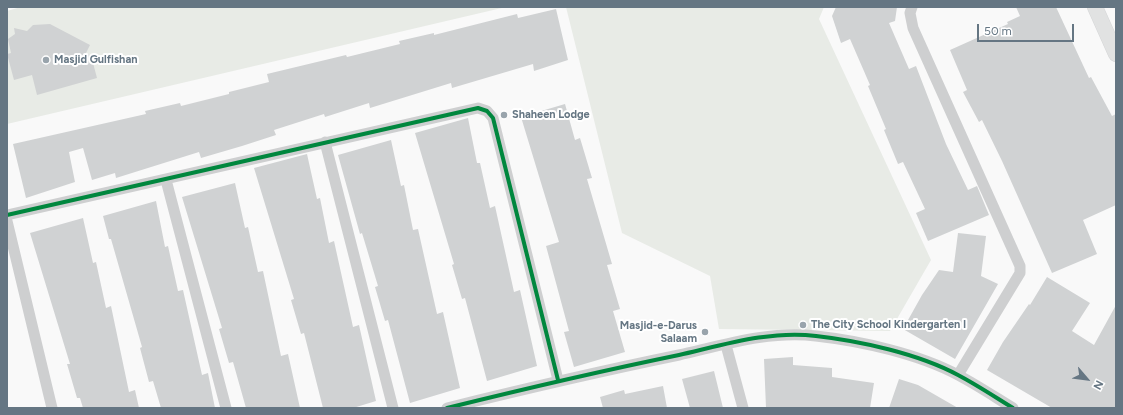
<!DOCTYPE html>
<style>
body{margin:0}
#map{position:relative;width:1123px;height:415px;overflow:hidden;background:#f9f9f9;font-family:Figtree,sans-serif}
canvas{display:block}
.frame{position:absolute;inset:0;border:8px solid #657683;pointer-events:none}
.north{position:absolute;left:1067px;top:359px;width:40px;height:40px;-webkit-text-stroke:3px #fff;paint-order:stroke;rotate:118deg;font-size:11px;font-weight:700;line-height:16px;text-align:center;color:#657683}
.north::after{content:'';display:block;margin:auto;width:14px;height:18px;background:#657683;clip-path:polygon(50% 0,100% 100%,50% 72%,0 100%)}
.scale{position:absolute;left:977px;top:24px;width:97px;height:18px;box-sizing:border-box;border:2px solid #657683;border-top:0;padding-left:5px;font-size:12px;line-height:14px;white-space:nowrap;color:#657683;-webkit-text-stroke:3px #fff;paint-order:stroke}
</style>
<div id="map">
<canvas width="1123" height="415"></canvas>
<div class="frame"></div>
<div class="north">N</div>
<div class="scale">50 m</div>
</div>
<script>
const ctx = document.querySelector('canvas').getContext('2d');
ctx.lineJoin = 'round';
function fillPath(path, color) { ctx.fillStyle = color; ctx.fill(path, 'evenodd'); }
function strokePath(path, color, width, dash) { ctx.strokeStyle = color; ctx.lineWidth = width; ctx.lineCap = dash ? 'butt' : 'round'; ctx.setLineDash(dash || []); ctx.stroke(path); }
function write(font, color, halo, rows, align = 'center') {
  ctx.font = font + ' Figtree,sans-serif'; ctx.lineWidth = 4; ctx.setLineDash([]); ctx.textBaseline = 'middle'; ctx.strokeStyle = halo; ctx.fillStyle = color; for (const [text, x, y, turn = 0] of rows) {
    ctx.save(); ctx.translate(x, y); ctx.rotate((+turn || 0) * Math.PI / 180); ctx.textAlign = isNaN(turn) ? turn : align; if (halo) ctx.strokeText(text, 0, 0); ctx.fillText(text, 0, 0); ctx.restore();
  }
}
fillPath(new Path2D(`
 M21 7H506L7 124V11Z
 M566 7H824L819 19 931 260 890 331 719 329 710 276 622 233Z`), '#e8ebe6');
fillPath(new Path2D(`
 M836 7H897L895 21 889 23 909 69 916 66 946 144 968 190 977 186 989 215 928 241 916 213 925 209 903 162 898 164 884 130 886 129 868 86 870 85 850 39 841 43 832 16Z
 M1016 7H1056L1089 78 1091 77 1112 116 1116 114V205L1083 220 1097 254 1052 273 1002 161 982 120 979 122 963 92 967 90 950 50 1008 24 1007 22 1020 16Z
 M556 9 568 60 534 71 533 64 452 88 451 83 370 108 369 103 325 117 324 114 274 130 276 135 242 146 201 158 199 152 116 178 115 173 92 180 83 148 69 152 75 182 26 198 13 144 146 114 145 111 180 103 181 106 229 94V92L269 82 267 74 346 55 347 57 400 44 399 41 434 33V35L517 14 518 18Z
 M50 24 90 45 86 53 95 58 93 63 97 78 37 95 32 75 14 80 7 54 11 53 8 39 15 34 14 28 27 31 33 25Z
 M565 104 575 140 580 138 592 178 587 179 612 264 607 265 620 309 613 311 625 352 574 367 564 332 569 331 546 246 559 242 521 117Z
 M468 118 477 163H480L490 208 495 206 514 292 520 290 537 366 487 381 465 298 462 299 452 265 454 264 415 133Z
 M391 140 401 186 404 185 413 230 418 229 437 314 443 312 460 388 410 403 388 320 385 321 375 287 378 286 362 233 360 234 338 155Z
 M307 154 317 199 320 198 329 243 334 241 353 327 359 325 376 401 353 408H323L304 333 301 334 291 300 294 299 254 168Z
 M235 183 245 228 248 227 258 272 263 271 281 356 288 354 300 408H246L233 362 229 363 219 329 222 328 182 197Z
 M156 201 165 247 168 246 178 291 183 290 202 375 208 373 215 408H161L153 381 149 382 140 348 142 347 111 239H109L103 216Z
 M83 218 93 263 96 262 106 308 111 306 129 392 135 390 139 408H83L80 398H77L67 364H70L30 233Z
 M958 233 986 236 981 276 998 284 955 359 903 329 922 295 939 270 953 272Z
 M1047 277 1090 303 1072 331 1094 345 1116 305V408H1052L987 370 1003 342 1029 304 1030 305Z
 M793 357V365L832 368V377L874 383 870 408H766L764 359Z
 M714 371 723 408H690L682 379Z
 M899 379 918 385 958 408H889Z
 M663 386 667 408H603L600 397 624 390 625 394Z`), '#d0d2d3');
const secondary = new Path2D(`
 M1095 7 1116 54`);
strokePath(secondary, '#d5d6d7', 16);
strokePath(new Path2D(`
 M912 7 910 13 913 28 1020 266V273L958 375
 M325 142 393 408
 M166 180 226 408
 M7 215 478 108 487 111 493 118 558 380
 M7 221 52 408
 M726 345 743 408
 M447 408C524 389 601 371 679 355 723 345 771 330 816 336 861 341 919 354 958 375 977 385 995 397 1013 408`), '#cecfd0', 11);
strokePath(secondary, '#e1e2e2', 15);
strokePath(new Path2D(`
 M7 215 478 108 487 111 493 118 558 380
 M447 408C524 389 601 371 679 355 723 345 771 330 816 336 861 341 919 354 958 375 977 385 995 397 1013 408`), '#00873e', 4);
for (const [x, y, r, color] of [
 [46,60,4,"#99a4ac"],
 [504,115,4,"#99a4ac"],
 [803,325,4,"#99a4ac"],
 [705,332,4,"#99a4ac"]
]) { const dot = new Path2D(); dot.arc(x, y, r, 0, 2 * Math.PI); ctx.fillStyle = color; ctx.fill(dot); strokePath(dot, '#fff', 1.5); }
write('bold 11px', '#657683', '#fff', [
 ["Masjid Gulfishan",54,60],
 ["Shaheen Lodge",512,115],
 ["The City School Kindergarten I",811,325],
 ["Masjid-e-Darus",697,326,"right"],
 ["Salaam",697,339,"right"]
], 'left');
</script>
